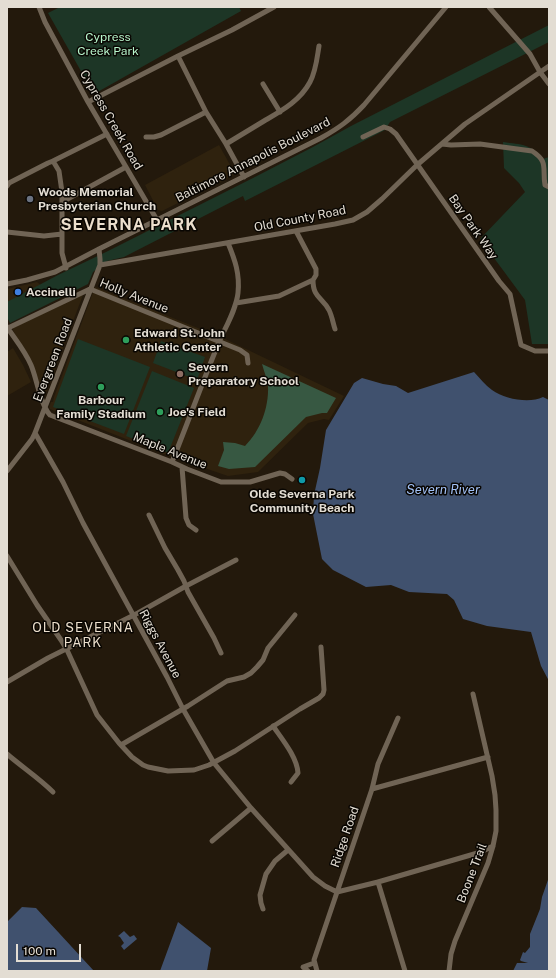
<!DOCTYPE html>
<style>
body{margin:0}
#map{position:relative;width:556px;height:978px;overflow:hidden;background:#23190c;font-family:"Public Sans",sans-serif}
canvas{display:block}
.frame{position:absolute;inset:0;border:8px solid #e3ddd3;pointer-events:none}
.scale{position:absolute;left:16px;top:944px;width:65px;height:18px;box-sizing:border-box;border:2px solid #e3ddd3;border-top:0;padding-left:5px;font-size:12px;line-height:14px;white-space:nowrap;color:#e3ddd3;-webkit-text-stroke:3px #090602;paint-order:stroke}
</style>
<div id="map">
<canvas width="556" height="978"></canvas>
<div class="frame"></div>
<div class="scale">100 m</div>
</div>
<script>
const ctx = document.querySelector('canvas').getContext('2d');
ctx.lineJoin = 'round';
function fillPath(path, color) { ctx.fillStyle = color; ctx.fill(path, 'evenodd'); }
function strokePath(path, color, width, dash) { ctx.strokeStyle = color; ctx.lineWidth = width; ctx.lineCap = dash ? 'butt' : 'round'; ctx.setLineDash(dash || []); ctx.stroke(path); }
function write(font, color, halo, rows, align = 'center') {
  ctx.font = font + ' "Public Sans",sans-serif'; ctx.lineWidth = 3; ctx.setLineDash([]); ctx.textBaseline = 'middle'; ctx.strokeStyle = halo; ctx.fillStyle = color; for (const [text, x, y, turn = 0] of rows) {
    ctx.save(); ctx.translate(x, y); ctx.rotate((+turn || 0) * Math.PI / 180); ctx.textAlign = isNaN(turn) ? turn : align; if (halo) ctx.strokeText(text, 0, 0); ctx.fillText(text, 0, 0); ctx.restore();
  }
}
fillPath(new Path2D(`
 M219 145 234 172 232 176 162 211 158 210 145 185Z
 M37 282 42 286 7 303V289Z
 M95 287 223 338 344 396 329 420 324 419 308 423 258 472 228 476 169 456 50 409 49 407 51 402H53L54 397Z
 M83 295 45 395 12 328Z
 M13 348 23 365 31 382 7 396V352Z`), '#2f220e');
fillPath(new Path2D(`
 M60 7H239L241 11 94 94 48 13Z
 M549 25V42L390 122 385 130 245 201 243 196 124 257 107 261 93 272 88 284 10 323 7 317V302L58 275 106 252 253 178 313 147 351 126Z
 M503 142C523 145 529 143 543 159L549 157V344H532L525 300 480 239 525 192 519 183 504 168Z
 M78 339 150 367 124 434 53 407Z
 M161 341 205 357 197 380 153 363Z
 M152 371 194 388 168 453 126 436Z`), '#1d3626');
fillPath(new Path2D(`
 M262 364 336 398 327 413H322L306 417 255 467 229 469 218 466 224 450 223 442 235 443 245 446C260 431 269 408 268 386 267 379 264 371 262 364Z`), '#375842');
fillPath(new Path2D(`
 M474 372C480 378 485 385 492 390 505 399 529 404 543 397L549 400V681L541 666 531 632 487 626 463 619 454 600 447 594 409 592 391 585 366 587 333 570 322 559 313 514 314 495 320 468 326 430 354 383 362 378 383 384 396 386 408 393Z
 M549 877V971H513L517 963H528L521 961 520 960 523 952 525 953 530 947V934L540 909 542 897Z
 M22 907 36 908 94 971H8L7 966V922Z
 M178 922 211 948 207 971H160Z
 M124 931 130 937 134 935 137 939 124 950 121 946 124 943 120 937 118 936Z`), '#40516e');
strokePath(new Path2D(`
 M39 7 45 22 88 102 157 220
 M489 7 530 54 540 72 549 84
 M178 56 206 112 226 144 244 177
 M263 84 280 112
 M88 102 178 56 232 30 274 7
 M146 137H154L161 135 206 112
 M363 137 384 127 390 129 396 134 499 281 510 294 521 345 535 351H549
 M226 144C239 136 251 129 264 121 281 111 300 101 310 82 316 71 317 58 319 46
 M442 144 451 145 480 144 532 151C549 162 542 168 545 185L549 187
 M53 161 107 134
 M7 186 9 183 48 163 53 161 59 171 62 192V234
 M62 202 126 167
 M7 232 44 236 62 234V253L66 268
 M100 265 335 224 353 220 367 212 382 199 417 165 465 124 549 66
 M313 280C313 298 322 297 329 310 332 316 333 323 335 329
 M7 284 27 280 55 272 99 249 321 138C339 128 350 120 364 105L446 7
 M236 303 279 296 313 280 316 275V269L296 231
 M7 327C15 339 25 351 31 365 37 379 40 404 50 415L172 462 187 469 221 482H250L280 473 285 474 292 479
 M8 328 90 289 240 350 247 355 248 363
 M35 433 63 482 83 523 167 677 183 709 214 763 251 808 313 877 325 886 337 892 378 882 481 852 493 846
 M172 462C188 422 203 381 219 342 226 326 236 310 238 293 240 274 235 260 228 243
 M182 467 186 518 189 525 196 530
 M7 471 32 439 35 433 100 265V259L99 249
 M149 515 165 548 178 570 184 581 188 592 214 638 221 653
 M7 556 37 605 61 640 67 650 97 715 119 743 132 757 143 765 148 767 168 771 194 770 209 765 235 751 300 709 319 698 323 694 324 690 321 647
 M7 682 48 658 138 613 186 586 236 560
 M273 726C282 739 297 757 298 773L291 782
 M121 745 188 706 227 681 244 677 251 673 257 667 263 660 268 648 295 615
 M7 754C22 767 39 778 53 792
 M372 789 488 757
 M212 841 251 808
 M378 882 405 971
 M263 909 261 903 260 895 266 874 275 861 288 850
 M308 971 303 967 314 963
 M317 971 314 960 372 789 378 764 398 718
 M449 971 451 954 455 941 488 863 493 846 496 831V810L495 795 492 776 473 694`), '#706455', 5);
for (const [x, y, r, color] of [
 [30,199,4,"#6b7280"],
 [18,292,4,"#3f7fe0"],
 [126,340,4,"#2e9e5b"],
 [180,374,4,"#8d6e63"],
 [101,387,4,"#2e9e5b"],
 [160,412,4,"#2e9e5b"],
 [302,480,4,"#0f9aa8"]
]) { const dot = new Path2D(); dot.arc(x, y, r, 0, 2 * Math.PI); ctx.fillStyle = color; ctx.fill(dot); strokePath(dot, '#090602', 1.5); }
write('12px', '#b7f4cb', '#090602', [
 ["Cypress",108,37],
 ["Creek Park",108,51]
]);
write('12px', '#e3ddd3', '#090602', [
 ["Cypress Creek Road",111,120,60],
 ["Baltimore Annapolis Boulevard",253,160,-27],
 ["Old County Road",300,219,-11],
 ["Bay Park Way",473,227,55],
 ["Holly Avenue",134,296,22],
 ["Evergreen Road",53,360,-69],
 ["Maple Avenue",170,451,22],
 ["Riggs Avenue",160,644,62],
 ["Ridge Road",345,837,-71],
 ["Boone Trail",472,873,-69]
]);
write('bold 12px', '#e3ddd3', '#090602', [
 ["Woods Memorial",38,192],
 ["Presbyterian Church",38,206],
 ["Accinelli",26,292],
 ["Edward St. John",134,333],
 ["Athletic Center",134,347],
 ["Severn",188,367],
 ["Preparatory School",188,381],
 ["Barbour",101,400,"center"],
 ["Family Stadium",101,414,"center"],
 ["Joe's Field",168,412],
 ["Olde Severna Park",302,494,"center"],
 ["Community Beach",302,508,"center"]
], 'left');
write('italic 13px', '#a2c1f6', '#090602', [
 ["Severn River",443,490]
]);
ctx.letterSpacing = '1px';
write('13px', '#ecdfcd', '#090602', [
 ["OLD SEVERNA",83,628],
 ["PARK",83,643]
]);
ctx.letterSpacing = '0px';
ctx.letterSpacing = '1px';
write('bold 16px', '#ecdfcd', '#090602', [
 ["SEVERNA PARK",129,225]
]);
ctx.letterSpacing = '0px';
</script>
